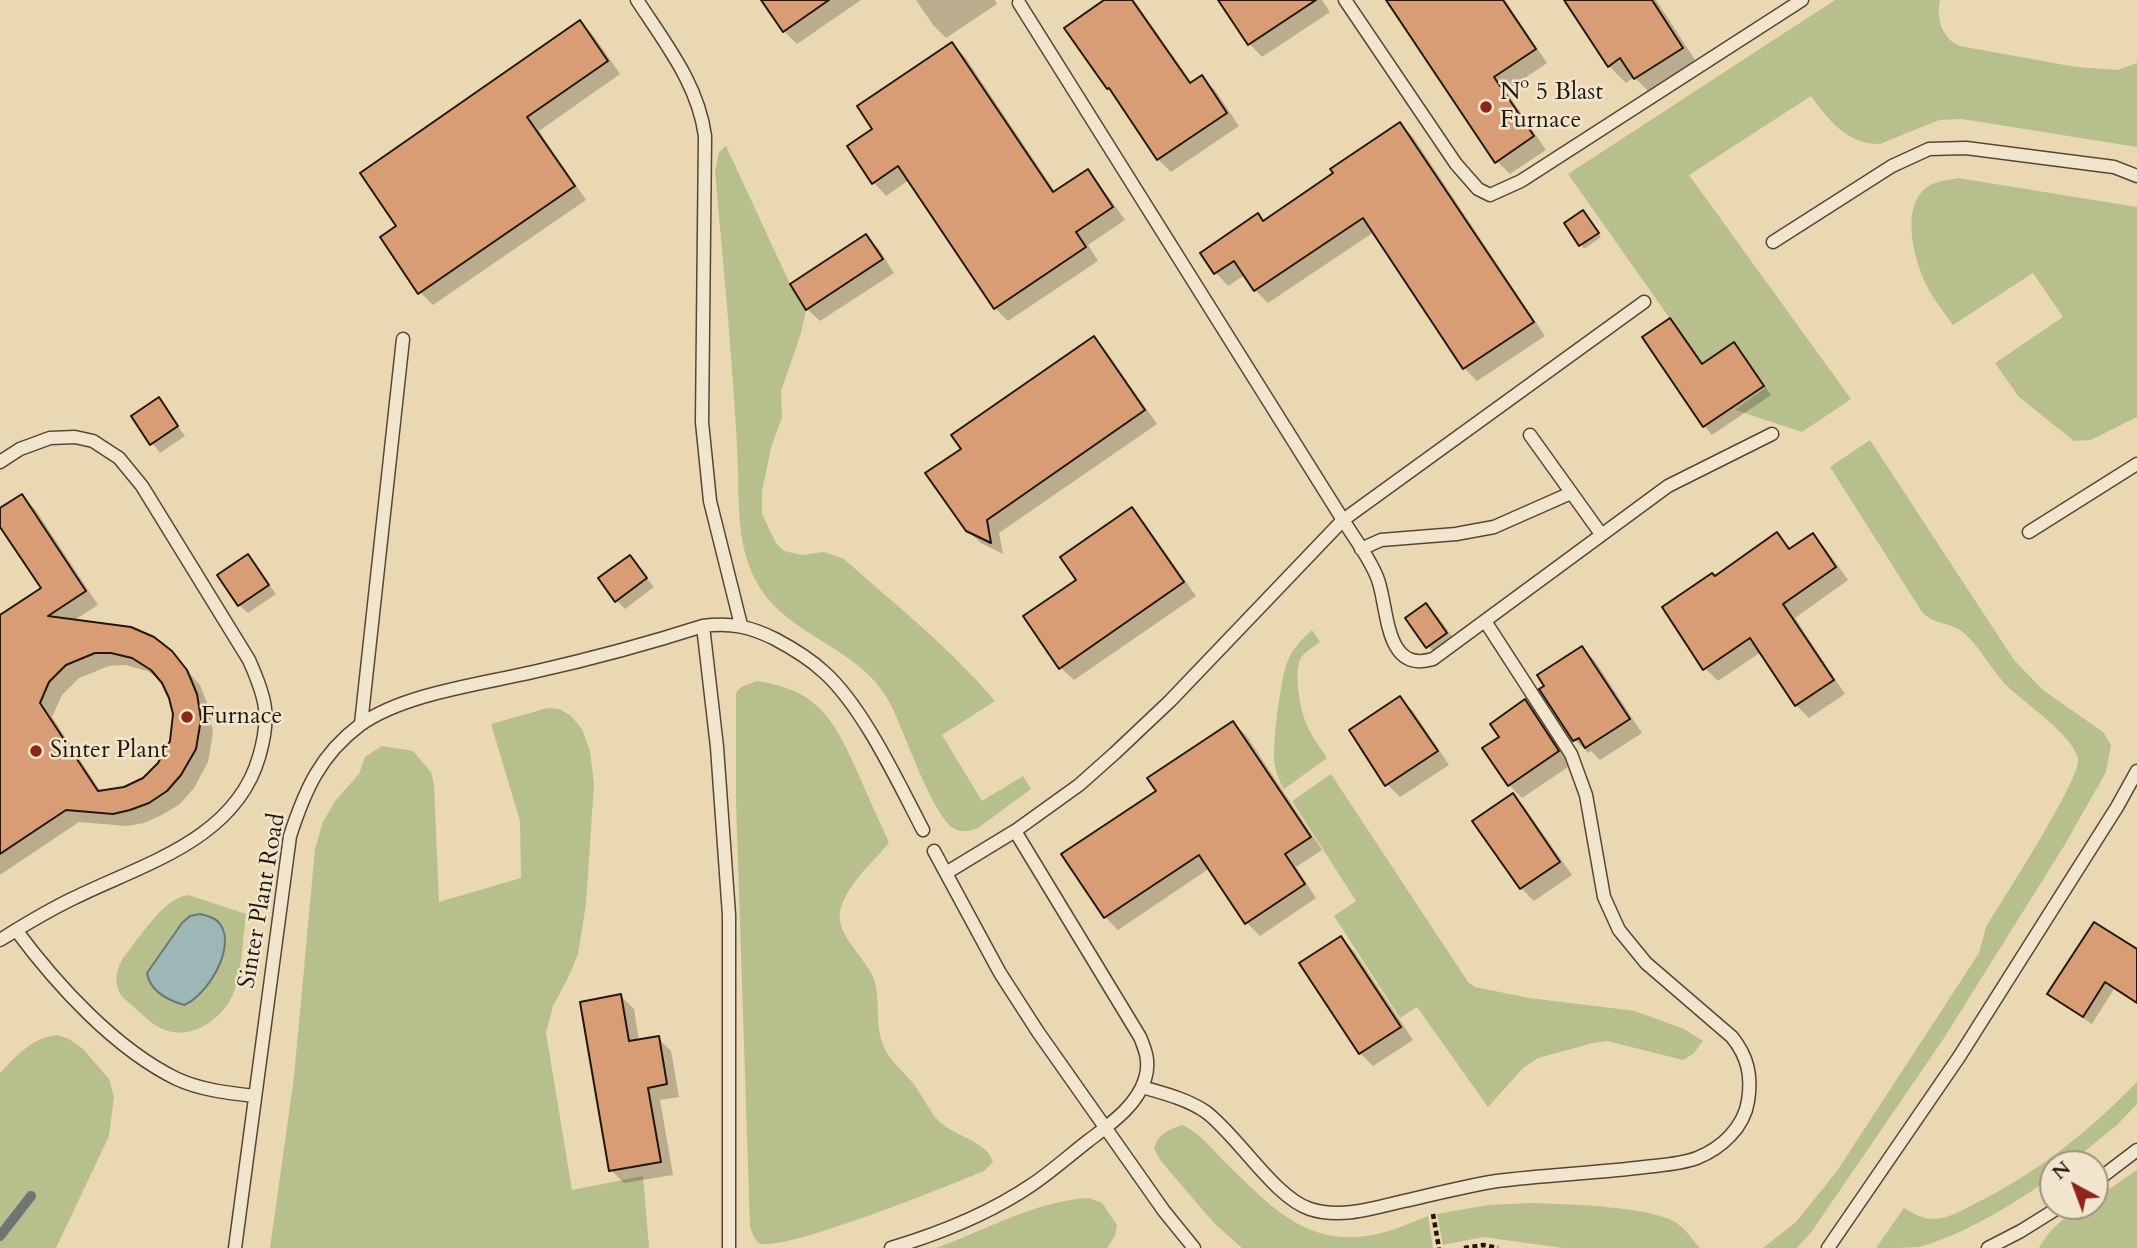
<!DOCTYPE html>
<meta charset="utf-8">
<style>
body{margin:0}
#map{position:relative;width:2137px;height:1248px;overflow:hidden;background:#ead8b2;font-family:Cardo,serif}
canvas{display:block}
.north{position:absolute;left:2039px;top:1150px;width:70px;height:70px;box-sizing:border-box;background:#f1e6cd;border:2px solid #9f9380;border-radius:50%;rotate:319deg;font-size:19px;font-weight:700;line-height:28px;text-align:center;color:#23170c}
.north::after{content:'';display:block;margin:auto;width:24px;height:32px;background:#8f2418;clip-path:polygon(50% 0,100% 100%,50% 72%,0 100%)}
</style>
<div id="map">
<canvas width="2137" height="1248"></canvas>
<div class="north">N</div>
</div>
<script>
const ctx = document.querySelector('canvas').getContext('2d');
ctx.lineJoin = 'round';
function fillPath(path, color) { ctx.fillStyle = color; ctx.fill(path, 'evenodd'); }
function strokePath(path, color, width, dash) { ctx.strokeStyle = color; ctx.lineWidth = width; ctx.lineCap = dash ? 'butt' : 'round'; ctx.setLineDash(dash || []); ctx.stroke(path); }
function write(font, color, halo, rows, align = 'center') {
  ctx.font = font + ' Cardo,serif'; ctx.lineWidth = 5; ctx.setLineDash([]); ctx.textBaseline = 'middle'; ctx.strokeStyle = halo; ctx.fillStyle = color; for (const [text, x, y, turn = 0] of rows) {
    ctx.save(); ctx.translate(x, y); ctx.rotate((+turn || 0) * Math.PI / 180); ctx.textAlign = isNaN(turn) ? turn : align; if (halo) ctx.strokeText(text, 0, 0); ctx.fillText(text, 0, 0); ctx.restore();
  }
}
fillPath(new Path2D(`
 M1835 0H1940C1936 18 1942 39 1960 46L2076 67 2117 70 2137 63V147L1962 119 1939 120 1880 144C1846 144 1829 120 1811 96L1689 175 1851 399 1802 432 1735 410 1765 388 1734 343 1702 364 1568 174Z
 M726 146 790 284 806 310 801 333 781 391 782 417 771 448 762 491V514L776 543 784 551 802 555 824 552 844 559C896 605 950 648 995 701L942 735 982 801 1023 776 1031 789 978 828C969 831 961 833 953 828 932 814 904 731 891 705 861 645 786 638 756 581 734 540 740 491 737 446 732 354 723 262 715 171L719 152Z
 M1958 178 2137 207V417L2091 440 2074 441 2019 397 1995 363 2063 317 2033 273 1953 325C1943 311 1931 296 1924 280 1913 255 1901 206 1927 187 1936 181 1948 180 1958 178Z
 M1870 440 2014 660 2043 690 2103 732 2111 745 2106 772 2064 846 1944 1038 1812 1231 1797 1248H1763L1796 1222 1837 1171 1979 953 1986 927C2000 904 2082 777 2078 759 2073 735 2026 704 2008 687 1992 671 1981 648 1964 633 1952 622 1933 625 1922 612L1830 467Z
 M1312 630 1320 642C1314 647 1303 652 1300 660 1294 677 1300 709 1307 725 1311 736 1320 747 1327 758L1284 789C1278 779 1275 770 1274 758 1273 741 1281 675 1288 660 1294 647 1302 639 1312 630Z
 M757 681C819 690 835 721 858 773 868 797 879 820 889 843 873 862 845 886 840 912 836 935 864 956 873 977 882 1000 873 1025 885 1049 891 1062 903 1071 912 1082 921 1093 927 1107 936 1118 950 1136 986 1139 993 1162L984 1171C945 1187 795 1248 761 1244 754 1242 753 1233 750 1227L736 801V693L741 687Z
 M548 708 559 709 570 715 582 729 590 751 594 784 586 904 578 954 568 978 553 1006 546 1033 572 1190 643 1176 649 1248H270L294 1077 315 849 323 822 335 801 359 774 365 757 382 746 413 751 431 772 434 785 439 902 521 878 520 821 491 724Z
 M1331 774 1468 982 1475 987 1529 998 1635 1011 1684 1029 1703 1041 1693 1054 1683 1060 1607 1041 1593 1043 1538 1058 1523 1068 1488 1107 1417 1007 1400 1018 1334 916 1356 901 1292 801Z
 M188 895 246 914C243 937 242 968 235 989 227 1014 199 1037 172 1032 158 1030 146 1018 136 1009 130 1003 120 997 118 989 114 978 118 967 123 958 139 939 163 898 188 895Z
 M57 1035 69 1039 83 1049 109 1079 114 1097 109 1136 56 1248H0V1073C18 1055 31 1038 57 1035Z
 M2137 1082V1104L2117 1125 2069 1164H2053V1176C2018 1202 1961 1236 1919 1247 1906 1248 1890 1248 1876 1248L1904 1208C1914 1214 1922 1219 1934 1219 1948 1219 1962 1210 1974 1204 2036 1174 2089 1131 2137 1082Z
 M1182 1125C1201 1133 1215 1153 1230 1167 1272 1208 1308 1247 1372 1235 1391 1232 1410 1223 1428 1216L1433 1248H1242L1214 1223 1160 1160 1154 1148C1158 1134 1168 1130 1182 1125Z
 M2137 1170V1248H2039C2048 1230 2074 1206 2095 1206V1199Z
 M1089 1198 1102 1203 1117 1225 1115 1236 1107 1248H936C987 1230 1034 1201 1089 1198Z
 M1531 1203C1563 1204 1654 1206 1678 1224 1686 1230 1693 1240 1700 1248H1563L1483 1237 1443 1245 1437 1214 1488 1205Z`), '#b7bf8c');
const water = new Path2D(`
 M200 914C208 916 216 918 220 924 237 947 207 996 184 1005 167 1000 150 991 147 973L182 923 190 916Z`);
fillPath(water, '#9db7b7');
strokePath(water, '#6c7773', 2);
fillPath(new Path2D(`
 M764 0H861L797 44 784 31Z
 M916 0H995L997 4 946 38 933 25Z
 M1107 0H1134L1192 83 1202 77 1215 90 1239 126 1171 172 1158 159 1116 96 1108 88Z
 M1220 0H1322L1330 12 1262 57 1250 44Z
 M1388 0H1505L1547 63 1506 91 1546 150 1510 174 1497 161Z
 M1566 0H1656L1699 66 1652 95 1634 77 1626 83 1609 66Z
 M580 22 593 35 620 74 539 131 586 200 433 305 420 292 399 226Z
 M952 44 965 57 1056 193 1087 172 1100 185 1125 220 1088 245 1098 261 1008 321 995 308 909 180 886 196 874 183 875 129Z
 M1400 124 1413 137 1545 336 1477 381 1464 368 1374 232 1268 303 1255 290 1245 275 1228 286 1216 273 1258 216 1264 222 1336 174Z
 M1587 216 1601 237 1584 249 1566 223Z
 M866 236 879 249 894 273 820 321 807 309Z
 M1670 320 1679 329 1704 365 1734 345 1742 353 1771 395 1712 435 1704 426Z
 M1094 338 1106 351 1157 424 999 533 1003 554 981 543 967 530 963 449Z
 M159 400 185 436 160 453 133 417Z
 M22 496 35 509 98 605 73 621 171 653 200 685 209 708 213 733 208 762 194 788 180 804 162 815 144 823 127 826 79 822 0 875V617L43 589 0 524V510ZM125 665 147 671 162 680 171 697 175 714 172 742 160 765 144 779 125 788 101 792 52 717 62 695 79 678 109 666Z
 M1131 509 1144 522 1196 596 1074 680 1061 668 1078 580Z
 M1777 534 1792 550 1812 535 1825 548 1848 580 1795 618 1845 694 1809 718 1796 705 1761 652 1718 681 1705 668 1715 578Z
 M248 556 276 594 248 613 239 605Z
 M629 557 654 587 625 609 616 600Z
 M1426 605 1439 618 1459 646 1441 659 1428 646Z
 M1582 648 1595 661 1642 733 1600 760 1591 751 1588 753 1575 740 1542 690Z
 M1400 698 1413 711 1449 765 1400 797 1387 784Z
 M1525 701 1538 714 1571 765 1522 798 1509 785 1484 749 1501 737Z
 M1233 723 1246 735 1322 850 1296 867 1316 898 1260 936 1247 923 1210 868 1118 930 1105 917 1063 855 1158 791Z
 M1513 795 1525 808 1572 875 1534 901 1521 888 1475 821Z
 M1341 938 1354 951 1413 1040 1373 1066 1360 1053 1301 964Z
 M2137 951V1004L2114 989 2092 1024 2058 1002 2050 994Z
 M621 996 634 1009 639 1041 658 1038 671 1051 679 1097 660 1100 673 1175 624 1183 611 1170Z`), '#0003');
strokePath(new Path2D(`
 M0 1236 31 1196`), '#6c7773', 10);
const building = new Path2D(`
 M761 0H829L783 32Z
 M1104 0H1132L1190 83 1202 75 1227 113 1157 160 1109 88 1107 89 1064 28Z
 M1218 0H1316L1248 45Z
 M1386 0H1503L1536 49 1494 77 1534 136 1495 163Z
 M1564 0H1652L1683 48 1634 79 1620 58 1608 67Z
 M580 20 608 61 527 117 575 186 418 294 380 237 396 226 360 173Z
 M952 42 1053 192 1088 169 1113 207 1076 232 1086 247 994 309 898 166 872 184 847 146 872 129 857 106Z
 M1400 122 1534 322 1463 369 1363 218 1254 291 1234 261 1214 274 1200 253 1258 213 1263 221 1333 173 1330 169Z
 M1583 210 1599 233 1579 246 1564 223Z
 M866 234 883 259 806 310 790 284Z
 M1670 318 1702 364 1734 342 1764 386 1703 427 1642 337Z
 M1094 336 1145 410 987 520 991 543 966 531 925 473 961 449 951 435Z
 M159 397 178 426 150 445 131 416Z
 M22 494 86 591 48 616 131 627 154 637 172 651 187 670 197 694 201 719 196 749 181 775 167 791 149 803 130 810 113 814 66 810 0 854V615L41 588 0 527V508ZM95 653H111L132 658 151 670 162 683 169 698 173 714 170 741 158 763 143 778 124 787 98 791 40 703 49 682 66 665Z
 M1132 507 1184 582 1059 669 1023 616 1076 580 1060 557Z
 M1777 532 1789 549 1813 533 1836 567 1783 604 1834 680 1795 706 1750 638 1703 670 1662 607 1712 573 1715 576Z
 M248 554 269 585 238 606 217 575Z
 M630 555 647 578 615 602 598 578Z
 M1426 603 1447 633 1426 648 1405 618Z
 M1582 646 1630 719 1585 748 1579 738 1573 741 1539 689 1544 686 1537 675Z
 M1400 696 1438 751 1385 786 1349 730Z
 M1525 699 1559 751 1508 786 1482 748 1499 737 1490 724Z
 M1233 721 1311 837 1285 854 1305 884 1245 924 1199 855 1104 918 1061 854 1156 791 1147 778Z
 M1513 793 1560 862 1520 889 1472 821Z
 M2094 922 2137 949V1003L2105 982 2083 1017 2047 994Z
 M1341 936 1401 1027 1359 1054 1299 963Z
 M621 994 629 1041 659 1036 667 1084 648 1088 661 1162 609 1171 580 1002Z`);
fillPath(building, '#d99d76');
strokePath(building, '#23170c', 2);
const service = new Path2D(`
 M637 0C665 43 698 84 705 136L702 422 710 501 741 625
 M1345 0 1456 164 1478 189 1490 195 1521 181 1802 0
 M1773 242 1892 166 1929 149 1966 148 2114 167 2137 176
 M1644 302 1343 520C1355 539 1369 557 1377 577 1389 606 1383 674 1433 659L1668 486 1772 434
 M1530 435 1601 534
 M0 462 20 449 50 438 75 437 93 441 119 458 142 486 249 660C266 698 271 716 259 757 235 840 143 864 74 898 49 910 24 925 0 940
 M2029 532 2137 464
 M1361 549 1381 540 1456 534 1494 527 1571 493
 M703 626 717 747 729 915V1248
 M361 724 403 339
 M934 851 1000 973 1038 1032 1164 1211 1194 1248
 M946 873 1015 831 1079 785 1115 753 1170 701 1343 520 1019 3
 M16 930C56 984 115 1049 177 1079 201 1090 228 1093 255 1096
 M1142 1087C1163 1093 1187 1099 1206 1112 1238 1136 1275 1198 1310 1209 1341 1219 1374 1208 1404 1201 1435 1194 1466 1186 1497 1181 1546 1175 1596 1173 1645 1167 1662 1165 1681 1164 1697 1158 1722 1148 1744 1127 1748 1101 1752 1076 1748 1057 1732 1037L1646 963 1619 930 1604 897 1586 795 1571 754 1485 621
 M2095 1182 2137 1150
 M235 1248 290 836C305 790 320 755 360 725 403 694 481 684 533 672 591 659 647 644 703 626 730 622 751 627 775 639 792 648 810 659 824 672 863 707 898 782 923 830
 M891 1248C938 1234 992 1212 1033 1184 1052 1171 1070 1155 1088 1141 1109 1125 1137 1106 1145 1079 1150 1063 1146 1051 1140 1037L1015 831
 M1828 1248 1959 1057 2117 807 2137 771
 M1988 1248 2021 1231 2061 1206`);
strokePath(service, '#554736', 15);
strokePath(new Path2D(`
 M1433 1214 1439 1248
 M1464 1248 1483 1245 1498 1248`), '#23170c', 4.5, [5, 3.5]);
strokePath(service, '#f1e6cd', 12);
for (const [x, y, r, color] of [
 [1486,107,7,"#8f2418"],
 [187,717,7,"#8f2418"],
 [36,751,7,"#8f2418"]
]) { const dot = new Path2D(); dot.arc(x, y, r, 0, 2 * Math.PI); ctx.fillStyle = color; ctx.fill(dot); strokePath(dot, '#f1e6cd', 2.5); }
write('24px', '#23170c', '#f1e6cd', [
 ["Nº 5 Blast",1500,93],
 ["Furnace",1500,121],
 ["Furnace",201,717],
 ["Sinter Plant",50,751]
], 'left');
write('24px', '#23170c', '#f1e6cd', [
 ["Sinter Plant Road",263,901,-80]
]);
</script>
